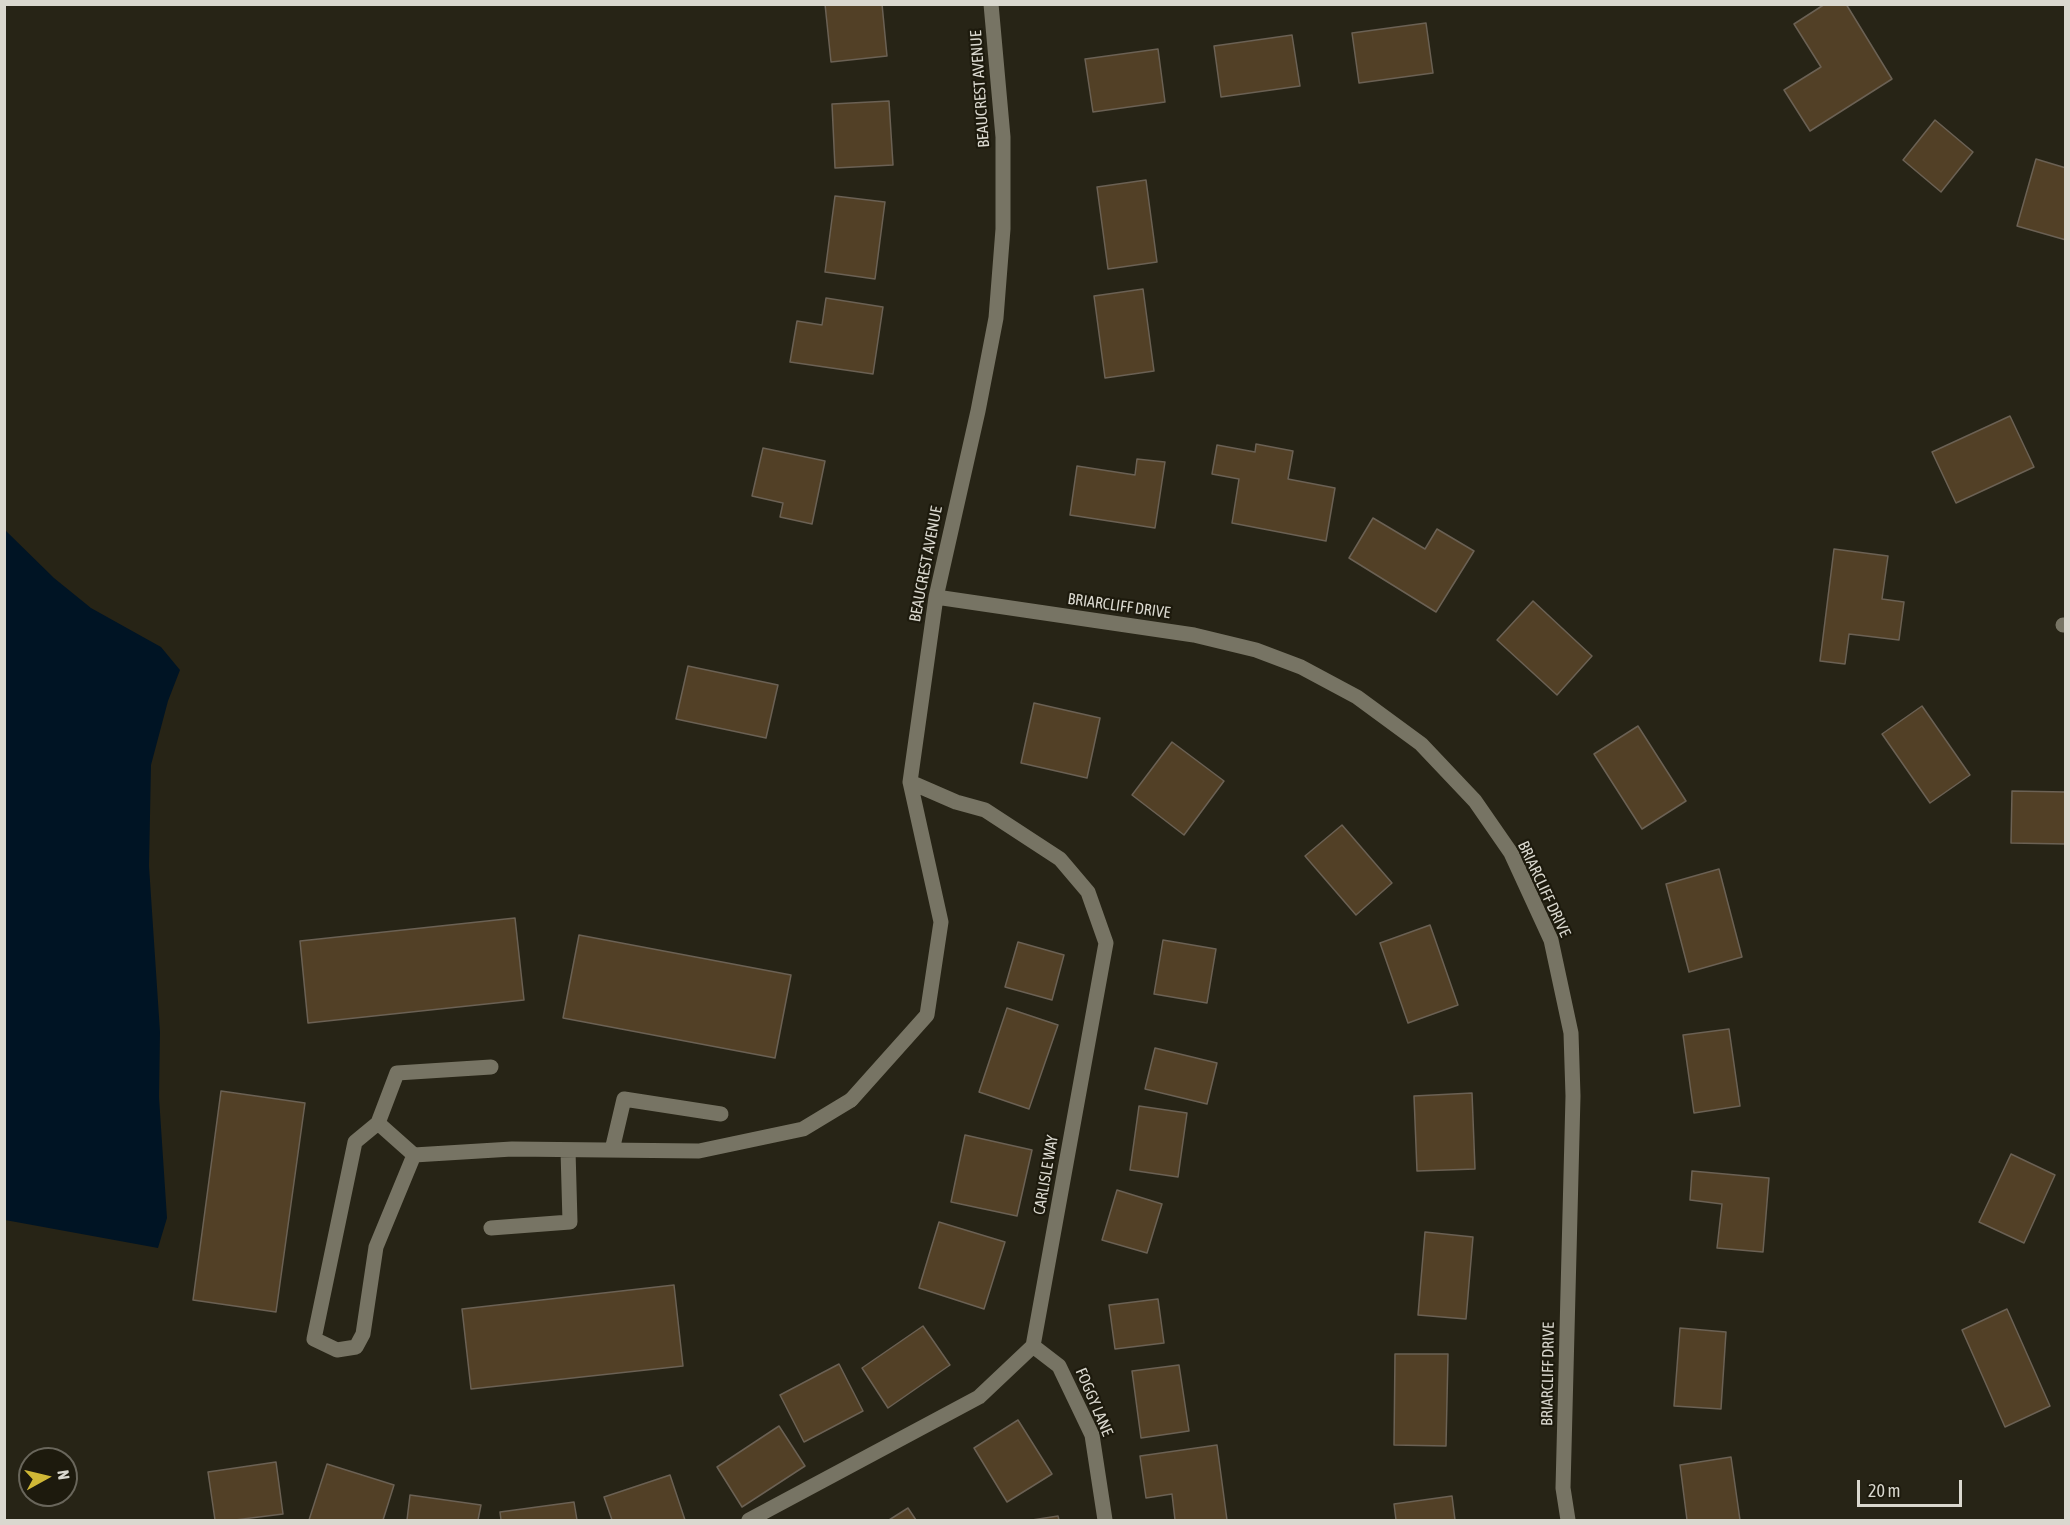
<!DOCTYPE html>
<style>
body{margin:0}
#map{position:relative;width:2070px;height:1525px;overflow:hidden;background:#272416;font-family:"Asap Condensed",sans-serif}
canvas{display:block}
.frame{position:absolute;inset:0;border:6px solid #dad8cf;pointer-events:none}
.north{position:absolute;left:18px;top:1447px;width:60px;height:60px;box-sizing:border-box;background:#1d1a0d;border:2px solid #69665b;border-radius:50%;rotate:82deg;font-size:16px;font-weight:700;line-height:24px;text-align:center;color:#dad8cf}
.north::after{content:'';display:block;margin:auto;width:21px;height:27px;background:#d0b836;clip-path:polygon(50% 0,100% 100%,50% 72%,0 100%)}
.scale{position:absolute;left:1857px;top:1480px;width:105px;height:27px;box-sizing:border-box;border:3px solid #dad8cf;border-top:0;padding-left:8px;font-size:18px;line-height:21px;white-space:nowrap;color:#dad8cf;-webkit-text-stroke:4px #1d1a0d;paint-order:stroke}
</style>
<div id="map">
<canvas width="2070" height="1525"></canvas>
<div class="frame"></div>
<div class="north">N</div>
<div class="scale">20 m</div>
</div>
<script>
const ctx = document.querySelector('canvas').getContext('2d');
ctx.lineJoin = 'round';
function fillPath(path, color) { ctx.fillStyle = color; ctx.fill(path, 'evenodd'); }
function strokePath(path, color, width, dash) { ctx.strokeStyle = color; ctx.lineWidth = width; ctx.lineCap = dash ? 'butt' : 'round'; ctx.setLineDash(dash || []); ctx.stroke(path); }
function write(font, color, halo, rows, align = 'center') {
  ctx.font = font + ' "Asap Condensed",sans-serif'; ctx.lineWidth = 4.5; ctx.setLineDash([]); ctx.textBaseline = 'middle'; ctx.strokeStyle = halo; ctx.fillStyle = color; for (const [text, x, y, turn = 0] of rows) {
    ctx.save(); ctx.translate(x, y); ctx.rotate((+turn || 0) * Math.PI / 180); ctx.textAlign = isNaN(turn) ? turn : align; if (halo) ctx.strokeText(text, 0, 0); ctx.fillText(text, 0, 0); ctx.restore();
  }
}
fillPath(new Path2D(`
 M4 529 54 578 91 608 161 647 180 670 168 701 151 765 149 866 160 1032 159 1097 167 1218 158 1248 5 1220Z`), '#001424');
const building = new Path2D(`
 M825 4H882L887 56 831 62Z
 M1825 4H1846L1892 79 1810 131 1784 90 1821 67 1794 24Z
 M1426 23 1433 73 1359 83 1352 33Z
 M1292 35 1300 86 1221 97 1214 46Z
 M1158 49 1165 102 1093 112 1085 59Z
 M889 101 893 165 835 168 832 104Z
 M1935 120 1973 152 1941 192 1903 160Z
 M2036 159 2066 168V240L2017 226Z
 M1146 180 1157 262 1108 269 1097 187Z
 M835 196 885 202 875 279 825 272Z
 M1143 289 1154 371 1105 378 1094 296Z
 M826 298 883 307 873 374 790 362 797 321 822 325Z
 M2010 416 2034 467 1956 503 1932 452Z
 M1256 444 1293 451 1288 479 1335 488 1326 541 1232 523 1239 479 1212 474 1217 445 1255 452Z
 M763 448 825 461 812 524 780 517 783 503 752 496Z
 M1137 459 1165 462 1155 528 1070 515 1077 466 1135 475Z
 M1373 518 1425 549 1437 529 1474 551 1436 612 1349 558Z
 M1834 549 1888 556 1882 599 1904 602 1899 640 1849 634 1845 664 1820 661Z
 M1533 601 1592 656 1557 695 1497 640Z
 M688 666 778 685 766 738 676 719Z
 M1034 703 1100 718 1087 778 1021 763Z
 M1922 706 1970 775 1930 803 1882 734Z
 M1638 726 1686 801 1642 829 1594 754Z
 M1172 742 1224 781 1184 835 1132 795Z
 M2012 791 2066 792V844L2011 843Z
 M1342 825 1392 883 1356 915 1305 856Z
 M1719 869 1742 957 1689 972 1666 884Z
 M515 918 524 1000 308 1023 300 941Z
 M1430 925 1458 1005 1408 1023 1380 943Z
 M579 935 791 975 775 1058 563 1018Z
 M1163 940 1216 949 1207 1003 1154 994Z
 M1018 942 1064 955 1052 1000 1005 987Z
 M1007 1008 1058 1025 1029 1109 979 1092Z
 M1729 1029 1740 1106 1694 1113 1683 1035Z
 M1155 1048 1217 1063 1207 1104 1145 1089Z
 M221 1091 305 1103 276 1312 193 1300Z
 M1472 1093 1475 1169 1417 1171 1414 1096Z
 M1139 1106 1187 1113 1178 1177 1130 1170Z
 M965 1135 1032 1150 1017 1216 951 1202Z
 M2011 1154 2055 1175 2024 1243 1979 1222Z
 M1692 1171 1769 1178 1763 1252 1717 1248 1722 1204 1690 1200Z
 M1117 1190 1162 1204 1147 1253 1102 1240Z
 M939 1222 1005 1242 984 1309 919 1288Z
 M1425 1232 1473 1237 1466 1319 1418 1315Z
 M674 1285 683 1366 471 1389 462 1309Z
 M1158 1299 1164 1343 1115 1349 1109 1305Z
 M2007 1309 2050 1406 2005 1427 1962 1330Z
 M923 1326 950 1365 888 1408 862 1368Z
 M1680 1328 1726 1332 1721 1409 1674 1406Z
 M1395 1354H1448L1446 1446 1394 1445Z
 M839 1364 863 1411 804 1442 780 1395Z
 M1179 1365 1189 1431 1141 1438 1132 1371Z
 M1018 1420 1052 1474 1007 1502 974 1448Z
 M779 1426 805 1466 742 1507 717 1467Z
 M1217 1445 1227 1520H1175L1172 1494 1146 1498 1140 1456Z
 M1731 1457 1740 1520H1687L1680 1465Z
 M276 1462 283 1514 235 1520H215L208 1472Z
 M327 1464 394 1485 383 1520H309Z
 M670 1475 685 1520H612L604 1497Z
 M410 1495 481 1505 478 1520H407Z
 M1452 1496 1455 1520H1396L1394 1504Z
 M574 1502 577 1520H501L500 1512Z
 M908 1508 916 1520H889Z
 M1058 1516 1059 1520H1032Z`);
fillPath(building, '#524026');
strokePath(building, '#6b6154', 1.5);
strokePath(new Path2D(`
 M378 1123 397 1073 491 1067
 M612 1150 624 1099 721 1114
 M414 1155 378 1123 355 1142 314 1339 337 1350 356 1347 363 1334 376 1247 414 1155 512 1149 699 1151 803 1129 851 1100
 M491 1228 570 1222 568 1150`), '#777464', 15);
strokePath(new Path2D(`
 M936 597 1194 635 1256 650 1301 667 1357 697 1421 744 1475 801 1511 853 1551 940 1571 1033 1573 1096 1563 1488 1568 1520
 M2063 625H2066
 M851 1100 927 1015 941 922 910 782 936 597 978 411 996 318 1003 229V137L991 4
 M1033 1346 1059 1366 1092 1435 1105 1520
 M749 1520 979 1397 1033 1346 1106 943 1088 892 1060 859 985 810 956 802 910 782`), '#777464', 15);
write('16px', '#dad8cf', '#1d1a0d', [
 ["BEAUCREST AVENUE",980,89,-94],
 ["BEAUCREST AVENUE",926,564,-79],
 ["BRIARCLIFF DRIVE",1119,606,8],
 ["BRIARCLIFF DRIVE",1544,889,65],
 ["CARLISLE WAY",1046,1175,-80],
 ["BRIARCLIFF DRIVE",1548,1374,-89],
 ["FOGGY LANE",1094,1402,67]
]);
</script>
